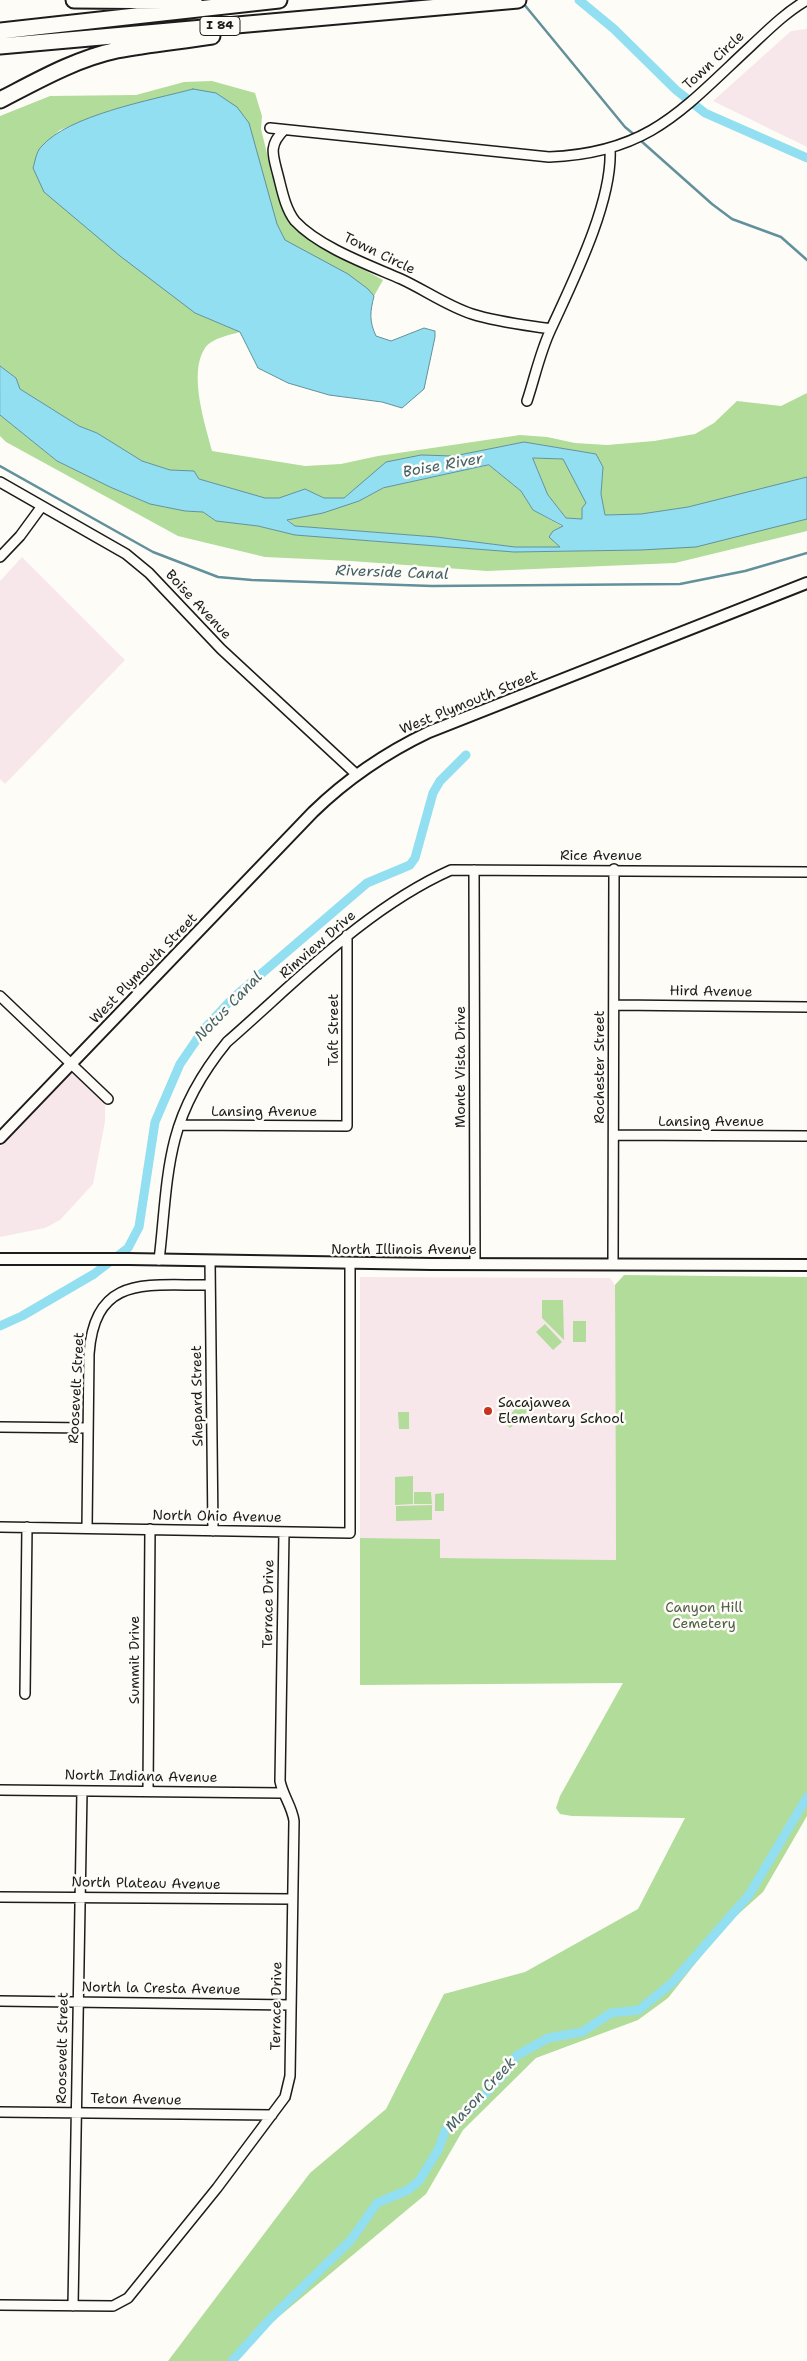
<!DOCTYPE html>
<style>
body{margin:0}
canvas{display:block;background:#fdfcf7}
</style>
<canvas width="807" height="2361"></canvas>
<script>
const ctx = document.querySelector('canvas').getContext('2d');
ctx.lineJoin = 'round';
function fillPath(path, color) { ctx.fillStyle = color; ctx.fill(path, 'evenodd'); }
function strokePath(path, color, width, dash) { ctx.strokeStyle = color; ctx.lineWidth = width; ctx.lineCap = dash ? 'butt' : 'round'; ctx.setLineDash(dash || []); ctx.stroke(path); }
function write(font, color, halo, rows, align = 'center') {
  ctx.font = font + ' "Shantell Sans",sans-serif'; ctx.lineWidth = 5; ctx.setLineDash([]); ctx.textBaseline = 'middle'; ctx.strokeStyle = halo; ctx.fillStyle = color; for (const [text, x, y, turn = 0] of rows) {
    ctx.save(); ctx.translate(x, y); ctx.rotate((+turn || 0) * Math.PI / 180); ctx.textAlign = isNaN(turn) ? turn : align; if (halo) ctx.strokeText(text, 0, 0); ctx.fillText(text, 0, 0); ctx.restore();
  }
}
fillPath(new Path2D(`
 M807 29V147L713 101 791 31Z
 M22 557 125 660 5 784 0 779V581Z
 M75 1069 105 1098V1122L93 1184 60 1220 45 1228 0 1237V1147Z
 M360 1277 610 1278 615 1285 616 1560 440 1558V1539L360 1538Z`), '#f8e7ea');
fillPath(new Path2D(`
 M212 81 255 93 262 116 261 129C267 152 278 207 292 223 313 247 355 264 383 280L374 296 368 289 284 240 193 89 108 111 60 130 40 148 195 313 240 332C230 335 212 338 205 348 188 373 205 424 212 451L305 466 341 464 378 456 520 435 547 437 575 443 607 445 654 441 695 434 714 423 737 401 781 406 807 393V477L688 507 641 514 605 515 601 494 603 467 596 454 524 442 454 456 421 455 357 488 344 498H324L305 489 279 498H265L199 479 194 471 170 470 142 461 97 433 79 426 20 389 16 378 0 366V116L50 96 136 95 184 82Z
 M0 415 57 461 110 487 150 504 185 511 203 512 216 521 258 526 295 535 514 552 641 550 759 530 807 519V531L675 563 487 571 351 561 265 557 178 536 6 442 0 436Z
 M533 458 563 459 587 503 582 519 566 518 548 495Z
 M489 465 521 491 533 510 563 527 553 531 555 542 561 548 515 547 436 537 295 526 287 519 323 513 359 501 383 488Z
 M624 1275 807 1277V1816L763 1892 725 1926 668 1998 638 2020 536 2058 463 2130 426 2194 264 2329 233 2361H168L310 2173 386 2109 444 1994 525 1972 638 1909 685 1818 572 1816 560 1814 556 1808 560 1796 623 1683 360 1685V1538L440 1539V1558L616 1560 615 1285Z
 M542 1300H563L564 1340 542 1318Z
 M573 1321H586V1342H573Z
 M545 1324 562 1342 553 1350 536 1332Z
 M525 1400 532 1407 510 1428 503 1421Z
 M398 1412H409V1429H399Z
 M413 1476V1504L395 1505V1477Z
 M414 1492H431L432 1504H414Z
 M444 1493V1511H435V1494Z
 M432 1505V1520L396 1521V1506Z`), '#b2dc9a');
const water = new Path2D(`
 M193 89 216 93 237 107 249 123 277 224 285 240 348 274 368 289 374 296C370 312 369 321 376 336L391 341 424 328 435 331V337L424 389 402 408 382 402 329 395 288 383 258 368 240 332 195 313 120 256 44 192 33 168C35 162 36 152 41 147 68 115 152 100 193 89Z
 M0 366 16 378 20 389 79 426 97 433 142 461 170 470 194 471 199 479 265 498H279L305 489 324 498H344L386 462 421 455 454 456 524 442 596 454 603 467 601 494 605 515 641 514 688 507 807 477V519L696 547 641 550 514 552 295 535 258 526 216 521 203 512 185 511 150 504 110 487 57 461 0 415ZM533 458 563 459 586 503 582 508V519L566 518 548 495ZM489 465 521 491 533 510 563 526 553 531 549 537 560 547H515L436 537 295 526 287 520 323 513 359 501 383 488Z`);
fillPath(water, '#91dff0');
strokePath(water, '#62919b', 1);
strokePath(new Path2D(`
 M523 3 625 127 636 136
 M640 140 712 204 732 219 781 237 807 260
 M0 466 153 552 218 577 252 580 432 586 680 584 745 571 807 553`), '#62919b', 2.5);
strokePath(new Path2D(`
 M579 0 614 29 676 90 705 113 807 158
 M0 1326 22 1316 94 1274 128 1248 139 1227 155 1122 180 1064 204 1029 233 998 367 883 410 865 415 858 433 793 440 781 466 755
 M232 2361 270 2319 351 2240 377 2203 408 2190 419 2181 438 2150 446 2129 466 2114 505 2073 516 2056 548 2038 582 2032 611 2013 639 2010 672 1983 749 1895 807 1797`), '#91dff0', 9);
const minor = new Path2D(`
 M270 128 549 157C649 153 682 110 751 46 768 30 786 12 807 0
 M284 130C268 146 273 155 278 175 282 190 285 208 295 221 319 247 369 265 401 279 425 290 447 306 472 314 497 322 525 325 551 329
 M527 401C535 377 540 352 551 329 573 281 613 201 610 149
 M0 482 126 554 149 573 221 649 356 774
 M0 557 20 536 42 506
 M474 870 475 1264
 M0 996 108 1099
 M614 1005 807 1007
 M180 1125 347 1126V935
 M614 1135 807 1136
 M159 1260C164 1220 165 1177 175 1139 184 1104 205 1069 227 1042 297 981 366 908 451 870L807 872
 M210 1261 213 1531
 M613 1264 614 869
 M0 1427 88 1428
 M0 1527 350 1533V1263
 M87 1528 89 1354C95 1273 148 1286 210 1285
 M25 1694 27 1527
 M0 1790 282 1793
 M148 1791 150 1529
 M0 1897 292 1899
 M0 2001 291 2005
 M0 2112 272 2115
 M0 2305 113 2306 128 2298 217 2188 285 2097 290 2076 294 1821C292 1806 283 1796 280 1781L284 1532
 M73 2306 82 1791`);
const tertiary = new Path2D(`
 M0 1138 313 812C348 778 385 753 429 732L807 583
 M0 1259H129L431 1264 807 1265`);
const motorway = new Path2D(`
 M74 0 194 1
 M0 31 279 0
 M0 46 518 0
 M0 100C37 81 75 59 117 50 148 44 180 41 212 36`);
strokePath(minor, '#1c1c1c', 12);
strokePath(tertiary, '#1c1c1c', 14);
strokePath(motorway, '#1c1c1c', 19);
strokePath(minor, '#fdfcf7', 9);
strokePath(tertiary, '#fdfcf7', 10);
strokePath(motorway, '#fdfcf7', 15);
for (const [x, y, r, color] of [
 [488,1411,5,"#c8321e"]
]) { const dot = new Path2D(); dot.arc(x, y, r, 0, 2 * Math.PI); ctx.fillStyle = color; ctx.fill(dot); strokePath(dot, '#fdfcf7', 2); }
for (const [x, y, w] of [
 [220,26,40]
]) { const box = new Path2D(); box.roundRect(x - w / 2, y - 9.5, w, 19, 4); ctx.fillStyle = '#fdfcf7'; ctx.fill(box); strokePath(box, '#1c1c1c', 1); }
write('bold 12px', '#1c1c1c', null, [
 ["I 84",220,26]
]);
write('14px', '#1c1c1c', '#fdfcf7', [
 ["Town Circle",714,61,-43],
 ["Town Circle",379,254,26],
 ["Boise Avenue",198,605,47],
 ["West Plymouth Street",469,703,-22],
 ["Rice Avenue",601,856],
 ["Rimview Drive",318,945,-41],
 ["West Plymouth Street",144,969,-46],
 ["Hird Avenue",711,992,1],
 ["Taft Street",334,1030,-90],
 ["Monte Vista Drive",461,1067,-90],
 ["Rochester Street",600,1067,-90],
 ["Lansing Avenue",264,1112],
 ["Lansing Avenue",711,1122],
 ["North Illinois Avenue",404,1250],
 ["Roosevelt Street",77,1388,-87],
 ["Shepard Street",198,1396,-91],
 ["North Ohio Avenue",217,1517,1],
 ["Terrace Drive",269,1604,-89],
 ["Summit Drive",135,1660,-90],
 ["North Indiana Avenue",141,1777,1],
 ["North Plateau Avenue",146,1884,1],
 ["North la Cresta Avenue",161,1989,1],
 ["Terrace Drive",277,2006,-89],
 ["Roosevelt Street",63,2048,-89],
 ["Teton Avenue",136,2100,1]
]);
write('14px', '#1c1c1c', '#fdfcf7', [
 ["Sacajawea",498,1403],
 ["Elementary School",498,1419]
], 'left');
write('14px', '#505f48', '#fdfcf7', [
 ["Canyon Hill",704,1608],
 ["Cemetery",704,1624]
]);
write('italic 15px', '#456066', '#fdfcf7', [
 ["Boise River",443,466,-10],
 ["Riverside Canal",392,573,2],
 ["Notus Canal",229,1007,-46],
 ["Mason Creek",481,2095,-47]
]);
</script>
